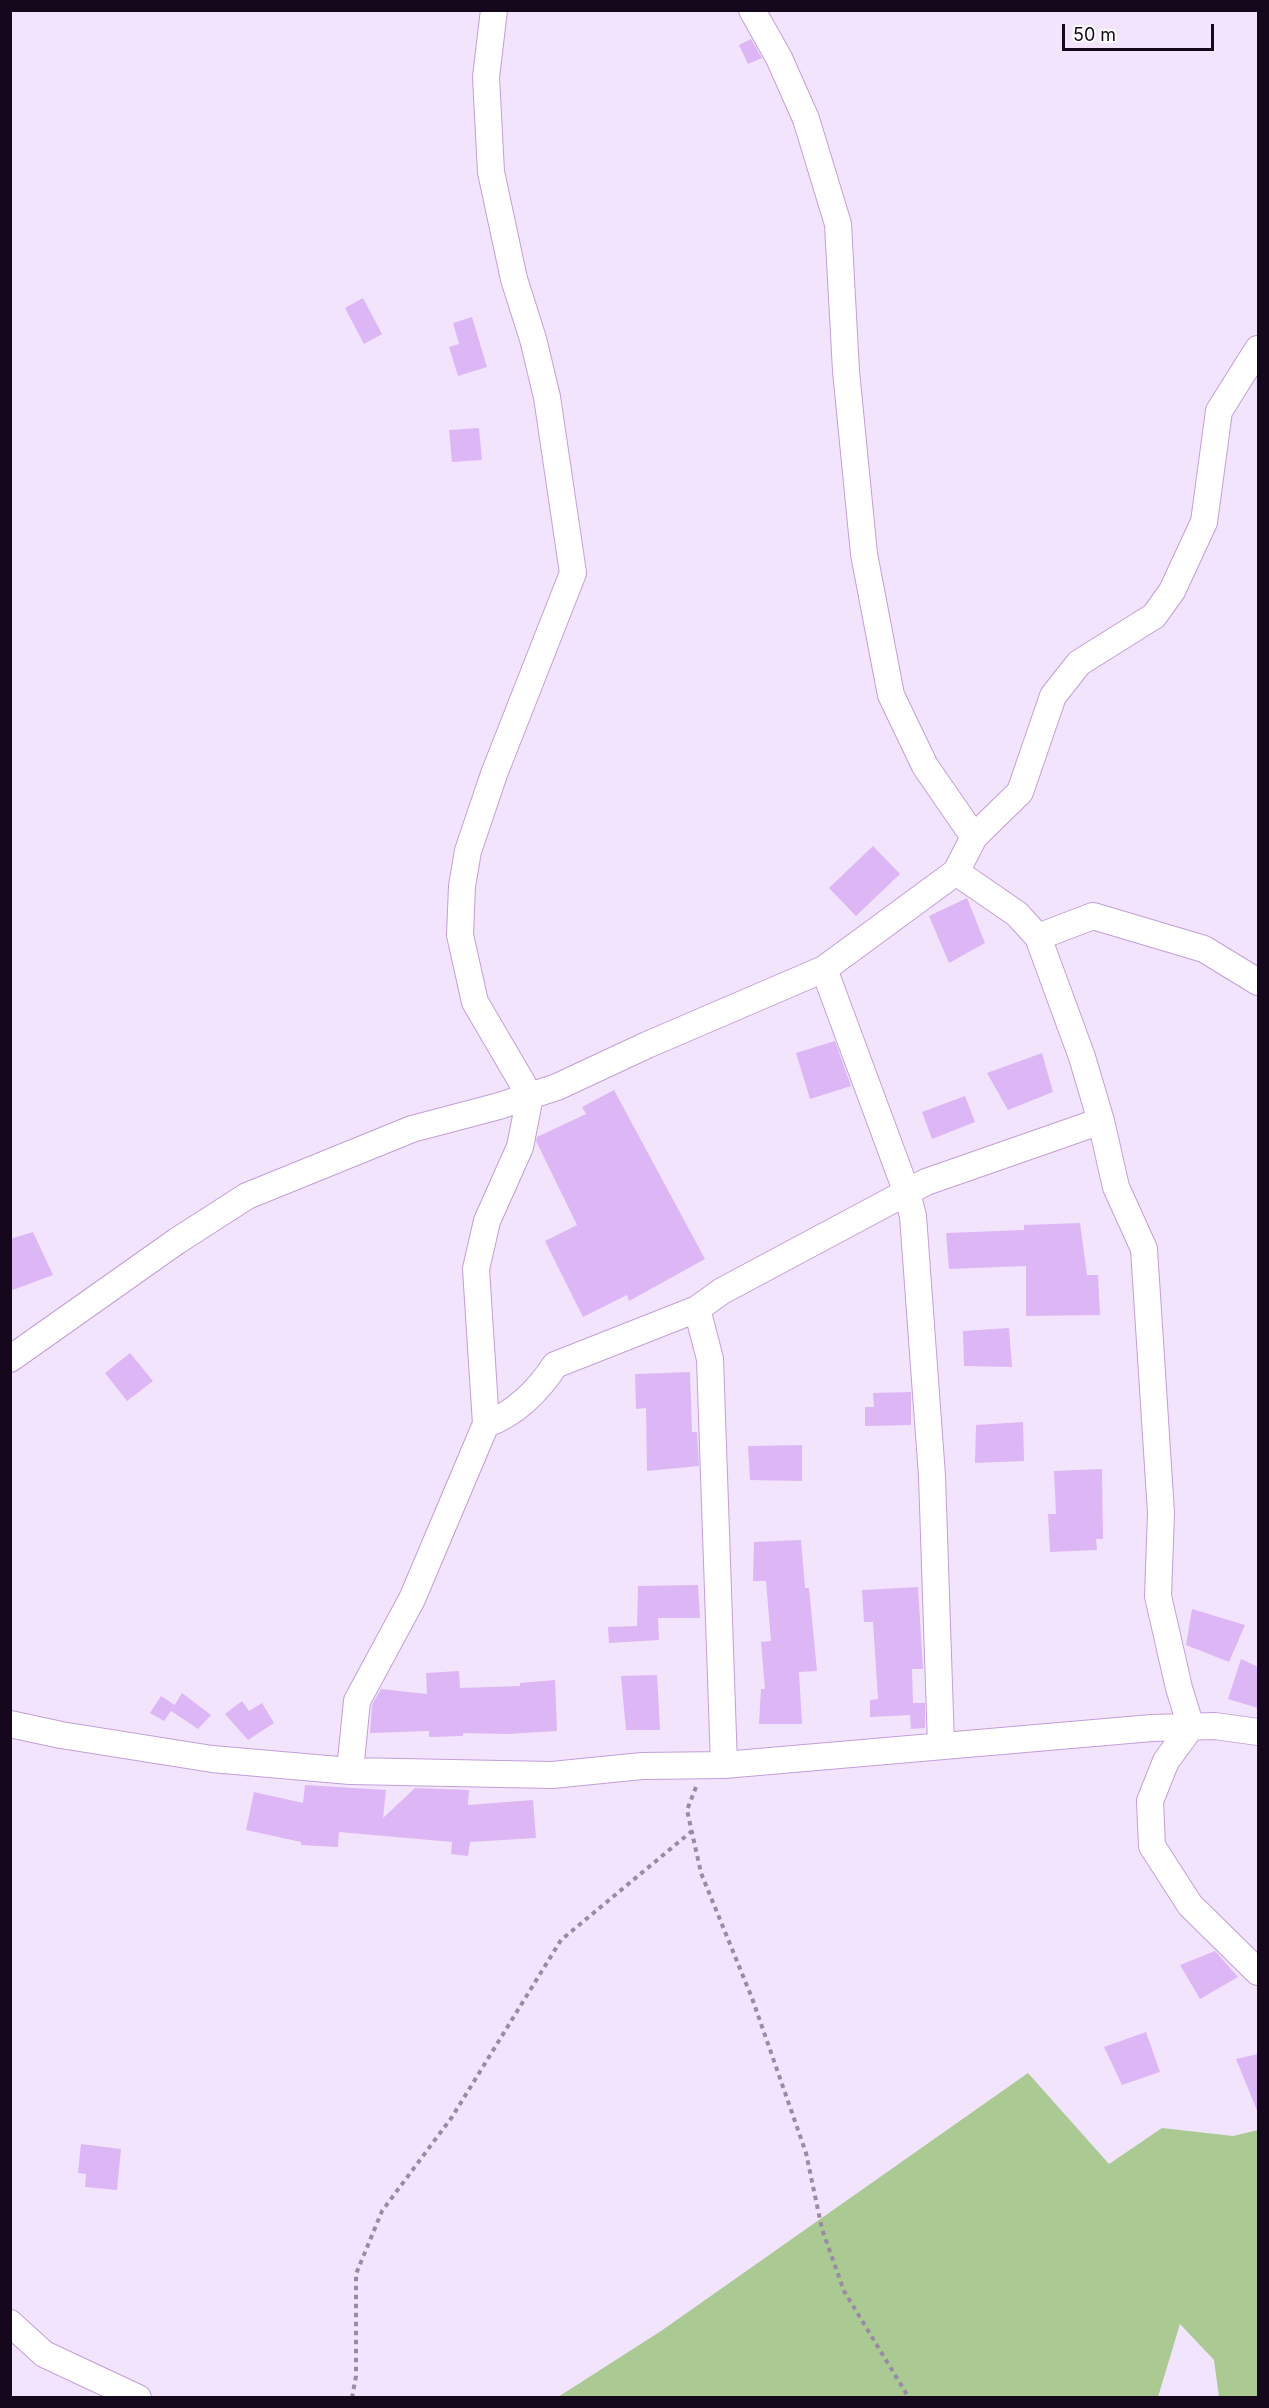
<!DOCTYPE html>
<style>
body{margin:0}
#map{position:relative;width:1269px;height:2408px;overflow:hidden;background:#f3e4fd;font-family:Inter,sans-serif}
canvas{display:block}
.frame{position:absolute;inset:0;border:12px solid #15081d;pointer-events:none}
.scale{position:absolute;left:1062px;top:24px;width:152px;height:27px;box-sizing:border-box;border:3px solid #15081d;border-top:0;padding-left:8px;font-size:18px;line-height:21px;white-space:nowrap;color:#15081d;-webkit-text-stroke:4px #fff;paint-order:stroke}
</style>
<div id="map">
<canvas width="1269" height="2408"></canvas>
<div class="frame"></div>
<div class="scale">50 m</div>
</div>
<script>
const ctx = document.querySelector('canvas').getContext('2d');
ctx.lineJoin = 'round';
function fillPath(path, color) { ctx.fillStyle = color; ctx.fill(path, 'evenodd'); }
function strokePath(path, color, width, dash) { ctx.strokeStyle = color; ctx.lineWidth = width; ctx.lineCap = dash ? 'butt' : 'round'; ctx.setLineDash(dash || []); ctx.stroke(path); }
fillPath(new Path2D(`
 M1028 2073 1109 2164 1162 2128 1233 2136 1258 2130V2397H1219L1214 2360 1180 2324 1158 2397H558L661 2331Z`), '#aac993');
fillPath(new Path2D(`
 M751 39 762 58 748 64 739 45Z
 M363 298 382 334 364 344 345 308Z
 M472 317 487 367 458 376 449 347 459 344 453 323Z
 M479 428 482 460 452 462 449 430Z
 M873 846 900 874 856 916 829 888Z
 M967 898 985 943 949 963 929 916Z
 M835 1041 851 1086 810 1099 796 1053Z
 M1042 1053 1053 1092 1008 1110 987 1073Z
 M614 1090 705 1259 629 1301 627 1295 583 1317 545 1241 577 1225 536 1141 537 1137 586 1114 582 1107Z
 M965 1096 975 1122 932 1139 922 1112Z
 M1080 1223 1087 1275H1098L1100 1315 1026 1316V1266L949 1269 946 1233 1024 1230V1225Z
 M33 1232 53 1275 10 1291V1239Z
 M1009 1328 1012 1367 964 1366 963 1331Z
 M130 1353 153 1381 127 1401 105 1373Z
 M690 1372 692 1432H697L699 1466 647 1471 646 1408 636 1409 635 1374Z
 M911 1392V1425L865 1426V1407H874L873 1393Z
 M1023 1422 1024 1461 975 1463 976 1425Z
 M802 1445V1481L750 1480 748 1446Z
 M1102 1469 1103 1539H1096L1097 1550 1050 1552 1048 1514H1056L1054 1471Z
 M801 1540 805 1588H809L817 1671 799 1672 802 1724H759L761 1689H765L761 1642 771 1641 766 1581H753L754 1542Z
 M698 1585 700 1618H658L659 1640 609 1643 608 1627 637 1626 638 1586Z
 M918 1587 923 1669H912L913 1703H925V1728L911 1729 910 1715 870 1717V1700L878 1699 873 1622H864L862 1590Z
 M1192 1609 1245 1625 1229 1662 1186 1645Z
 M1241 1659 1258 1667V1708L1228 1699Z
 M459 1671 460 1688 520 1686V1683L555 1680 557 1731 507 1734 463 1733V1736L429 1737V1731L370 1733 372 1705 381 1689 427 1694 426 1673Z
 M657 1675 660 1730H626L621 1676Z
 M182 1693 211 1715 198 1729 171 1711Z
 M161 1696 175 1705 164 1721 150 1713Z
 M242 1701 249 1711 262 1703 274 1723 248 1740 225 1714Z
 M305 1785 386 1790 383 1818 415 1788 469 1790 468 1805 533 1800 536 1838 470 1842 468 1856 451 1854 452 1842 339 1832 338 1847 301 1845V1842L246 1830 254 1792 303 1803Z
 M1215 1951 1238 1977 1200 1999 1180 1965Z
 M1146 2032 1160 2072 1122 2085 1104 2047Z
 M1258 2054V2113L1236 2059Z
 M81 2144 121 2149 117 2190 85 2187 86 2174 78 2173Z`), '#ddb6f5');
const minor = new Path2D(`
 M752 10 779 58 806 119 838 224 846 371 864 554 891 695 925 766 974 837
 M956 872 1017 914 1038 937 1082 1057 1101 1121 1116 1187 1144 1249 1161 1513 1158 1596 1179 1688 1191 1727 1166 1761 1150 1801 1152 1846 1190 1905 1258 1972
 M1038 937 1093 916 1204 949 1258 982
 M824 969 907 1193 913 1216 932 1476 941 1745
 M697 1309 710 1359 724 1765
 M10 1359 177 1241 247 1196 412 1129 499 1106 557 1087 647 1045 824 969 956 872 974 837 1020 792 1053 696 1079 663 1154 616 1172 591 1204 522 1219 411 1258 349
 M486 1424C514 1415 539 1390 555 1365L697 1309 722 1291 926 1182 1101 1121
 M10 1724 61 1735 212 1759 350 1771 552 1775 642 1766 724 1765 1152 1728 1215 1726 1258 1732
 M350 1771 357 1701 412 1599 486 1424 476 1269 487 1221 520 1147 530 1096 475 1002 460 935 462 886 468 851 494 774 573 573 547 397 533 339 514 279 491 172 486 77 494 10
 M10 2323 44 2354 138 2398`);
strokePath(minor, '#c39ed8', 28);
strokePath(new Path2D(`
 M696 1787 687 1810 701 1873 752 1998 806 2153 822 2229 844 2291 909 2398
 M352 2398 356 2376V2274L382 2211 452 2117 561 1940 692 1831`), '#998ba2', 4, [4.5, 4.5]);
strokePath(minor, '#fff', 26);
</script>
